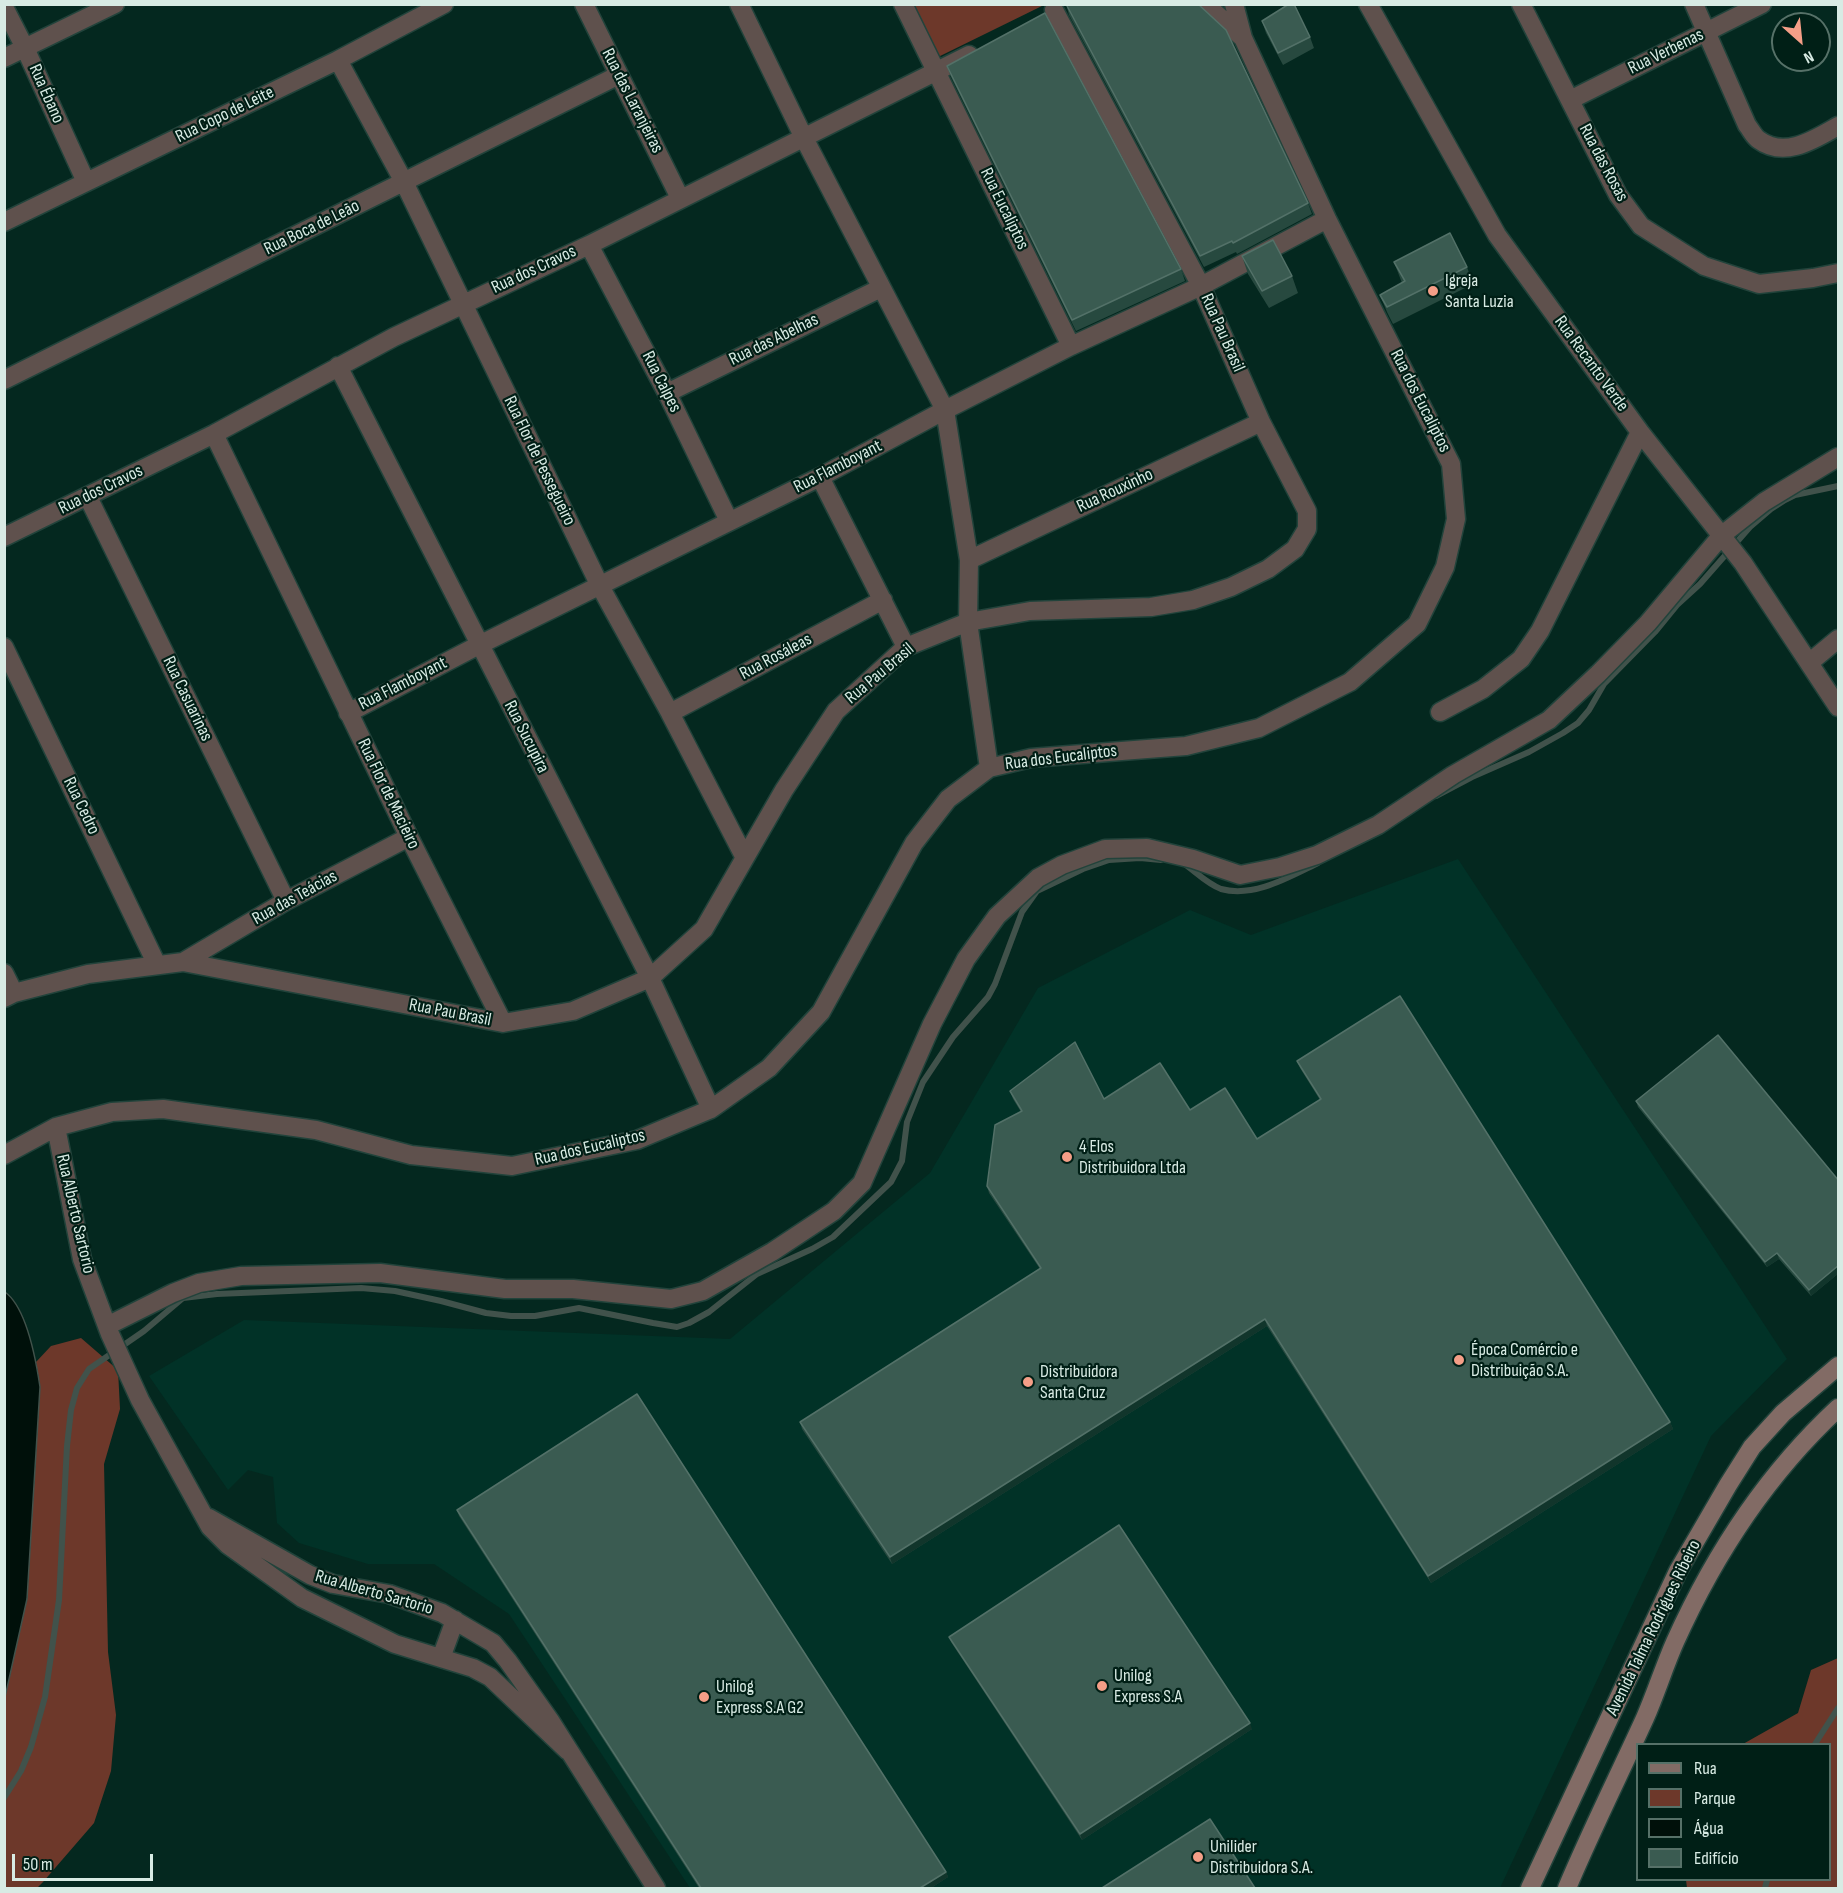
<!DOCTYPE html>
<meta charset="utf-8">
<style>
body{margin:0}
#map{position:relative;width:1843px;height:1893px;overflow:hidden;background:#04281f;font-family:"Sofia Sans Condensed",sans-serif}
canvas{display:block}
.frame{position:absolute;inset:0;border:6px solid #d8ebe4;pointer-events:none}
.legend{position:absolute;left:1636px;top:1743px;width:195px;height:138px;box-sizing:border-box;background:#001f16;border:2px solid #567168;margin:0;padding:8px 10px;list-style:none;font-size:18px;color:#d8ebe4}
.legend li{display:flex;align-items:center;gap:12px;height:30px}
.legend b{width:30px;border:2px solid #567168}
.north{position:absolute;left:1771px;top:12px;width:60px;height:60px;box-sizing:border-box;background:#001f16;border:2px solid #567168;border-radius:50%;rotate:153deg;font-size:16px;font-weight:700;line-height:24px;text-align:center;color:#d8ebe4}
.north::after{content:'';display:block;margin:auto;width:21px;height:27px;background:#f49e87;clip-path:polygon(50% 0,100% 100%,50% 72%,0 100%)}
.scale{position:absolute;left:12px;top:1854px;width:141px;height:27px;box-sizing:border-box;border:3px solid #d8ebe4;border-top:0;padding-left:8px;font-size:18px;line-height:21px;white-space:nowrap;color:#d8ebe4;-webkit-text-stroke:4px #001f16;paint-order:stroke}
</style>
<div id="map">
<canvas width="1843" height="1893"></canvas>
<div class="frame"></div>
<ul class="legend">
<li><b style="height:8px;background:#826b65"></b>Rua</li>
<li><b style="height:16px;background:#6d382a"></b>Parque</li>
<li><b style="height:16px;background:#00100a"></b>Água</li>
<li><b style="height:16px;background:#3a5b51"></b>Edifício</li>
</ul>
<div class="north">N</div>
<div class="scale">50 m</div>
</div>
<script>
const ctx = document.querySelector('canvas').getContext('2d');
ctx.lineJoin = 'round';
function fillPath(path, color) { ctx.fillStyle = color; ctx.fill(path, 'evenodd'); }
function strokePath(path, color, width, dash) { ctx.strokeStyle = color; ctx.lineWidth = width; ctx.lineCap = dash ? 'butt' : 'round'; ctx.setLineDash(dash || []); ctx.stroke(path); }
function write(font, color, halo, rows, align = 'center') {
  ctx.font = font + ' "Sofia Sans Condensed",sans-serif'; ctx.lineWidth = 4.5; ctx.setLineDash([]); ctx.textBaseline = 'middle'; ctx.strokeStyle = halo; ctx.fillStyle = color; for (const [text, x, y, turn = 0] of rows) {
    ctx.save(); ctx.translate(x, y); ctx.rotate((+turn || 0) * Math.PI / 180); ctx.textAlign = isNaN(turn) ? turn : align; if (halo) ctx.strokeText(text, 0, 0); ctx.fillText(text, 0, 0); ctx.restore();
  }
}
fillPath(new Path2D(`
 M1458 859 1787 1359 1711 1436 1500 1888H690L509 1614 434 1564H368L299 1543 277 1523 273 1477 248 1470 228 1490 149 1376 244 1320 730 1339 930 1173 1038 988 1190 910 1251 935Z`), '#013227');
fillPath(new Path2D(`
 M904 5H1044L932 60Z
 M81 1338 118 1370 120 1409 104 1464 108 1652 116 1715 111 1771 94 1823 43 1882 37 1888H5V1697L27 1599 40 1387 36 1362 51 1346Z
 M1838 1658V1888H1687L1686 1880H1830V1744H1743L1798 1713 1811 1670Z`), '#6d382a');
const water = new Path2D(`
 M5 1292C27 1308 36 1360 40 1387L27 1599 5 1697Z`);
fillPath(water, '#00100a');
strokePath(water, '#41524b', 1.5);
strokePath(new Path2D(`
 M1436 796 1472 777 1529 752 1563 733 1578 723 1589 710 1604 684 1655 632 1677 605 1700 584 1750 527 1771 509 1785 500 1795 495 1838 486
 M1183 863C1195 871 1207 884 1221 889 1254 898 1289 877 1318 863
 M1815 1744 1838 1708
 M4 1798 21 1771 31 1747 45 1697 59 1600 67 1446 71 1410 77 1388 89 1369 144 1331 183 1298 217 1294 361 1288 395 1291 441 1301 486 1313 511 1316H535L579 1308 653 1323 677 1327 689 1323 709 1312 757 1274 812 1249 833 1237 891 1182 902 1161 907 1122 923 1082 953 1037 988 997 995 984 1022 912 1037 891 1083 869 1109 860 1140 858 1161 860
 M1765 1888 1767 1880`), '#41524b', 6);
const minor = new Path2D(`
 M584 4 680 198
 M739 4 804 138 945 410 969 560 968 622 989 768
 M903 4 1071 346
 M1205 4 1243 38
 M1368 4 1497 235 1640 432 1743 563 1838 707
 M1521 4 1618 195 1641 226 1704 266 1759 284 1813 278 1838 273
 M1694 4 1747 125C1751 130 1754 137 1759 140 1785 159 1815 139 1838 126
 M4 7 25 48 86 182
 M4 58 115 4
 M338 60 404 182 600 586 670 713 745 858
 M1570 100 1762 4
 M4 222 338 60 444 4
 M589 245 667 393 729 521
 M338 366 650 978 711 1109
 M4 380 619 75
 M667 393 881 288
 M214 434 409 837 503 1023
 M820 477 906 647
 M88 497 286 901
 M4 537 214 434 394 337 589 245 969 55
 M969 560 1261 422
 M4 647 157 965
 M1809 663 1838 639
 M1440 712 1483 689 1521 659 1540 631 1640 432
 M348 713 479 645 820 477 945 410 1071 346 1201 286 1327 219
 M670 713 883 600
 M183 962 286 901 409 837
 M4 973 14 993
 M4 998 14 993 88 974 183 962 503 1023 573 1011 650 978 704 929 784 790 836 711 906 647 968 622 1030 611 1151 607 1193 600 1231 587 1268 569 1295 549 1307 529V511L1261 422 1201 286 1054 10
 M56 1127 82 1259 110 1334 140 1400 210 1527 228 1545 302 1598 395 1644 473 1668 490 1677 568 1751
 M4 1155 56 1127 112 1112 163 1109 316 1130 411 1155 512 1166 637 1140 711 1109 769 1068 821 1012 914 843 948 799 989 768 1031 758 1186 746 1259 728 1350 682 1417 624 1445 567 1456 519 1451 464 1327 219 1243 38 1234 4
 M107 1326 173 1293 199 1283 241 1276 380 1273 505 1289H573L671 1299 703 1291 772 1252 834 1211 862 1183 932 1024 966 959 997 916 1038 878 1062 865 1105 849 1147 848 1193 859 1240 875 1280 867 1317 855 1378 825 1453 775 1549 720 1598 674 1648 623 1722 535 1764 502 1838 457
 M209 1518 310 1575 333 1584 389 1594 442 1613 493 1643 508 1661 551 1722 656 1888
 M441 1658 455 1620`);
const secondary = new Path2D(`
 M1530 1888 1678 1571 1728 1485 1752 1447 1783 1413 1838 1366
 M1567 1888C1591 1831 1619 1775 1645 1718 1656 1693 1664 1667 1675 1642 1714 1555 1768 1473 1838 1408`);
strokePath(minor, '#22433b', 21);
strokePath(secondary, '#22433b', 21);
strokePath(minor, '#5f514d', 18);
strokePath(secondary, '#826b65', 18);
fillPath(new Path2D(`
 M1066 4 1308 203 1312 214 1237 254 1236 252 1204 267 1069 15Z
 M1262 21 1310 37 1314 48 1283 65 1266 33Z
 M947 66 1181 269 1185 281 1076 331 951 77Z
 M1242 256 1292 276 1298 293 1269 308 1248 274Z
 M1394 262 1467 267 1473 284 1393 324 1387 312 1380 295 1402 283Z
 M1297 1061 1670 1422 1673 1429 1431 1583 1267 1326 892 1564 802 1429 800 1422 1040 1269 989 1193 987 1186 1021 1112 1013 1099 1010 1091 1104 1099 1190 1110 1257 1139 1320 1100 1300 1068Z
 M1636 1101 1839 1181V1273L1811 1296 1779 1259 1767 1267 1638 1107Z
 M457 1510 946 1872 948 1877 931 1888H699L459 1516Z
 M949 1637 1252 1729 1082 1840 951 1642Z`), '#27493f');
fillPath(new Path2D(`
 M1777 1253 1779 1259 1767 1267 1765 1262Z
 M1839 1265V1273L1811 1296 1809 1290Z
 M1265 1319 1267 1326 892 1564 890 1557Z
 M1670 1422 1673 1429 1431 1583 1428 1576Z
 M1250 1723 1252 1729 1082 1840 1080 1834Z
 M946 1872 948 1877 931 1888H920Z`), '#11352b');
const building = new Path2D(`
 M1066 4H1198L1226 30 1308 203 1233 243 1232 241 1200 256Z
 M1289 4H1294L1310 37 1278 53 1262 21Z
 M1045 13 1181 269 1072 320 947 66Z
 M1450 233 1467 267 1387 307 1380 295 1405 281 1394 262Z
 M1273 240 1292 276 1262 291 1242 256Z
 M1400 996 1670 1422 1428 1576 1265 1319 890 1557 800 1422 1041 1268 987 1186 995 1125 1022 1111 1010 1091 1075 1042 1104 1099 1160 1063 1190 1110 1225 1088 1257 1139 1321 1099 1297 1061Z
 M1718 1035 1839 1181V1265L1809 1290 1777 1253 1765 1262 1636 1101Z
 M637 1394 946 1872 920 1888H701L457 1510Z
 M1119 1525 1250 1723 1080 1834 949 1637Z
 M1210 1819 1255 1888H1102Z`);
fillPath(building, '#3a5b51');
strokePath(building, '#537168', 1.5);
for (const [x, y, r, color] of [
 [1433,291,6,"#f49e87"],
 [1067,1157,6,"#f49e87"],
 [1459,1360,6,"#f49e87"],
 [1028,1382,6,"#f49e87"],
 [1102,1686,6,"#f49e87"],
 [704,1697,6,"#f49e87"],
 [1198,1857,6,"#f49e87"]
]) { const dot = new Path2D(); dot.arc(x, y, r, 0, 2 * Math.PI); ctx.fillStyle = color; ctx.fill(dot); strokePath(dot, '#001f16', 2); }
write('18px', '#d8ebe4', '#001f16', [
 ["Rua Verbenas",1666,52,-26],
 ["Rua Ébano",46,94,66],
 ["Rua das Laranjeiras",632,101,63],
 ["Rua Copo de Leite",225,115,-26],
 ["Rua das Rosas",1603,163,62],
 ["Rua Eucaliptos",1004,209,64],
 ["Rua Boca de Leão",312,228,-26],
 ["Rua dos Cravos",534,270,-25],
 ["Rua Pau Brasil",1222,333,66],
 ["Rua das Abelhas",774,340,-26],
 ["Rua Recanto Verde",1591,364,54],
 ["Rua Calpes",661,382,63],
 ["Rua dos Eucaliptos",1420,401,63],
 ["Rua Flor de Pessegueiro",539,461,64],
 ["Rua Flamboyant",838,467,-27],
 ["Rua dos Cravos",101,490,-26],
 ["Rua Rouxinho",1115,491,-25],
 ["Rua Rosáleas",776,657,-28],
 ["Rua Pau Brasil",880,674,-40],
 ["Rua Flamboyant",403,684,-27],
 ["Rua Casuarinas",187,699,64],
 ["Rua Sucupira",526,737,63],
 ["Rua dos Eucaliptos",1061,758,-7],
 ["Rua Flor de Macieiro",388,794,64],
 ["Rua Cedro",81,806,64],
 ["Rua das Teácias",295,898,-29],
 ["Rua Pau Brasil",450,1013,11],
 ["Rua dos Eucaliptos",590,1148,-13],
 ["Rua Alberto Sartorio",75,1214,77],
 ["Rua Alberto Sartorio",374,1593,16],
 ["Avenida Talma Rodrigues Ribeiro",1654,1628,-64]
]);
write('18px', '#d8ebe4', '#001f16', [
 ["Igreja",1445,281],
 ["Santa Luzia",1445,302],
 ["4 Elos",1079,1147],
 ["Distribuidora Ltda",1079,1168],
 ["Época Comércio e",1471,1350],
 ["Distribuição S.A.",1471,1371],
 ["Distribuidora",1040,1372],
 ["Santa Cruz",1040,1393],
 ["Unilog",1114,1676],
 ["Express S.A",1114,1697],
 ["Unilog",716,1687],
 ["Express S.A G2",716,1708],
 ["Unilider",1210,1847],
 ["Distribuidora S.A.",1210,1868]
], 'left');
</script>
